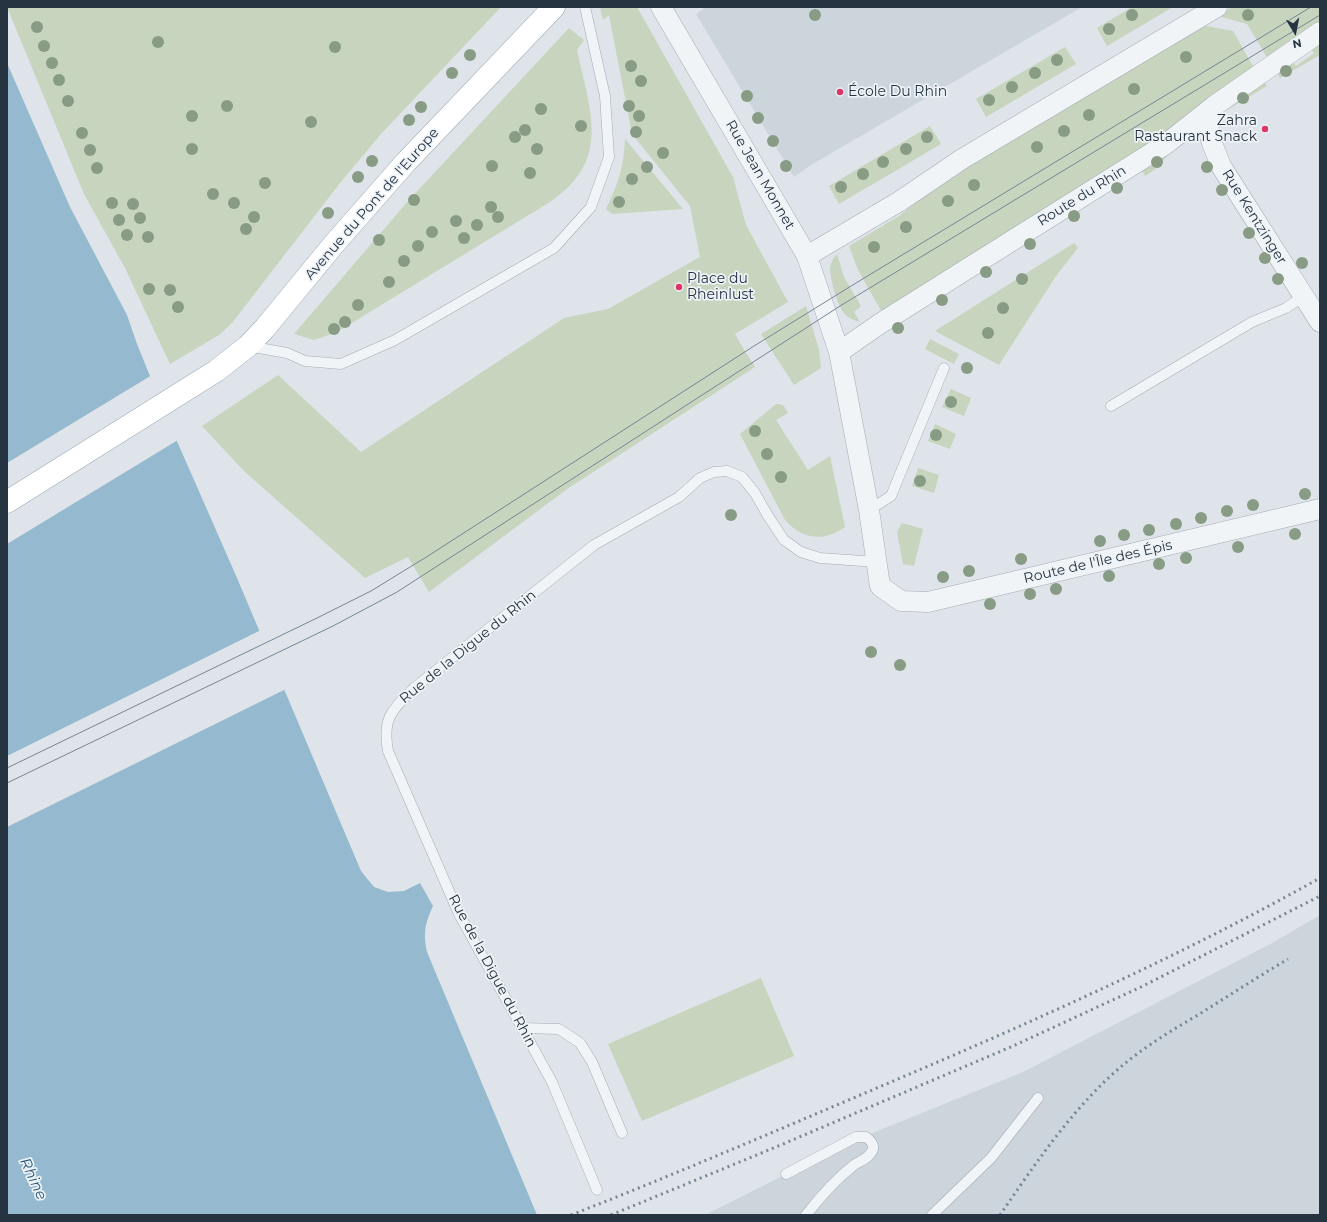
<!DOCTYPE html>
<meta charset="utf-8">
<style>
body{margin:0}
#map{position:relative;width:1327px;height:1222px;overflow:hidden;background:#dee4e9;font-family:Montserrat,sans-serif}
canvas{display:block}
.frame{position:absolute;inset:0;border:8px solid #263442;pointer-events:none}
.north{position:absolute;left:1275px;top:12px;width:40px;height:40px;-webkit-text-stroke:3px #eef3f7;paint-order:stroke;rotate:170deg;font-size:11px;font-weight:700;line-height:16px;text-align:center;color:#263442}
.north::after{content:'';display:block;margin:auto;width:14px;height:18px;background:#263442;clip-path:polygon(50% 0,100% 100%,50% 72%,0 100%)}
</style>
<div id="map">
<canvas width="1327" height="1222"></canvas>
<div class="frame"></div>
<div class="north">N</div>
</div>
<script>
const ctx = document.querySelector('canvas').getContext('2d');
ctx.lineJoin = 'round';
function fillPath(path, color) { ctx.fillStyle = color; ctx.fill(path, 'evenodd'); }
function strokePath(path, color, width, dash) { ctx.strokeStyle = color; ctx.lineWidth = width; ctx.lineCap = dash ? 'butt' : 'round'; ctx.setLineDash(dash || []); ctx.stroke(path); }
function write(font, color, halo, rows, align = 'center') {
  ctx.font = font + ' Montserrat,sans-serif'; ctx.lineWidth = 3.5; ctx.setLineDash([]); ctx.textBaseline = 'middle'; ctx.strokeStyle = halo; ctx.fillStyle = color; for (const [text, x, y, turn = 0] of rows) {
    ctx.save(); ctx.translate(x, y); ctx.rotate((+turn || 0) * Math.PI / 180); ctx.textAlign = isNaN(turn) ? turn : align; if (halo) ctx.strokeText(text, 0, 0); ctx.fillText(text, 0, 0); ctx.restore();
  }
}
fillPath(new Path2D(`
 M706 7H1082L811 165 794 177 696 14Z
 M1320 915V1215H705L848 1143 1023 1072 1274 942Z`), '#ccd4dc');
fillPath(new Path2D(`
 M7 7H501L381 134 340 183 232 323 219 335 170 364 125 268 84 194Z
 M600 7H637L733 177 746 225 788 302 735 334 740 343 755 367 567 489 429 592 408 557 365 578 244 471 202 426 278 375 361 452 564 318 608 309 700 257 690 206 632 134 609 15 603 20Z
 M1132 7H1173L1107 46 1097 28Z
 M1232 7H1320V24L1268 59 1247 24 1218 16Z
 M1204 23 1206 26 1233 31 1254 68 1164 135 883 314 858 270 849 246 899 216 961 167Z
 M569 28 584 40 577 50C590 111 612 160 550 202L337 332 314 340 294 334 409 200Z
 M1320 40V55L1280 78 1276 71 1291 60 1296 66 1314 53 1310 48Z
 M1065 47 1076 64 986 117 976 99Z
 M1263 80 1267 86 1227 110 1234 101Z
 M930 126 941 144 839 204 829 186Z
 M625 139 683 209 612 214 606 209C618 185 624 166 625 139Z
 M1179 144 1154 170 1145 176 1140 167Z
 M1074 243 1078 248 1056 276 999 365 935 331Z
 M837 254 844 277 861 306 854 312 860 322C854 320 848 318 844 313 837 305 830 278 830 268 831 263 833 258 837 254Z
 M806 306 819 350 821 368 794 385 761 334Z
 M930 339 959 354 954 364 925 349Z
 M951 389 971 398 964 416 942 407Z
 M776 404C784 404 784 406 788 413L776 420 808 470 830 456 845 527C824 542 803 540 785 520L740 434Z
 M935 424 956 434 950 449 928 441Z
 M918 468 939 475 934 493 912 486Z
 M902 523 923 529 914 566 903 564 897 532Z
 M761 978 794 1056 642 1121 608 1044Z`), '#c7d4be');
fillPath(new Path2D(`
 M7 63 70 207 127 315 137 344 169 423 237 578 361 871 374 887 388 892 404 891 420 883 433 906C425 924 423 932 427 952L537 1215H7Z`), '#95b9ce');
fillPath(new Path2D(`
 M152 375 178 440 7 544V463Z
 M261 630 286 689 7 827V756Z`), '#dee4e9');
const lane = new Path2D(`
 M248 346 287 353 305 361 341 364 395 340 554 248 591 207 609 157 605 96 585 7
 M1111 406 1252 322 1286 308 1304 296
 M869 510 891 496 944 368
 M522 1028 559 1029 580 1043 592 1062 622 1133
 M786 1174 856 1137H866C870 1140 874 1144 873 1149 870 1158 860 1161 854 1165 836 1179 820 1197 806 1215
 M597 1190 552 1082 459 914 388 751C382 718 392 710 414 688L594 545 679 497 700 478 714 472 727 471 742 477 755 493 768 516 784 540 801 552 820 558 877 562
 M932 1215 991 1158 1038 1098`);
const street = new Path2D(`
 M661 7 807 256 839 352 869 510 880 586 901 601 928 602 1320 509
 M1214 106 1208 129 1212 143 1221 166 1320 322
 M807 256 900 201 962 159 1217 7
 M839 352 881 323 1166 144 1214 106 1320 32`);
const primary = new Path2D(`
 M7 502 216 371 248 346 265 328 334 244 406 162 554 7`);
strokePath(lane, '#a3acb4', 11);
strokePath(street, '#a3acb4', 21);
strokePath(primary, '#9cabb6', 23);
strokePath(lane, '#f1f4f7', 10);
strokePath(street, '#f1f4f7', 20);
strokePath(primary, '#fff', 22);
strokePath(new Path2D(`
 M7 768 317 618 371 591 428 556 754 346 856 283 1311 7
 M7 783 333 626 397 592 840 306 1320 15`), '#768695', 1);
strokePath(new Path2D(`
 M571 1215C676 1174 780 1129 884 1085 1032 1022 1179 957 1320 878
 M611 1215 776 1147 1013 1046 1143 986 1320 896
 M1000 1215C1035 1164 1075 1105 1123 1065 1146 1046 1172 1030 1198 1015 1228 996 1258 977 1288 959`), '#768695', 3, [2, 4]);
ctx.fillStyle = '#889b84';
for (const [x, y] of [
 [815,15],
 [1132,15],
 [1248,15],
 [37,27],
 [1109,29],
 [158,42],
 [44,46],
 [335,47],
 [470,55],
 [1186,57],
 [1057,60],
 [52,63],
 [631,66],
 [1286,71],
 [452,73],
 [1035,73],
 [59,80],
 [641,81],
 [1012,87],
 [1134,89],
 [747,96],
 [1243,98],
 [989,100],
 [68,101],
 [227,106],
 [629,106],
 [421,107],
 [541,109],
 [1089,115],
 [192,116],
 [639,116],
 [758,118],
 [409,120],
 [311,122],
 [581,126],
 [525,130],
 [1064,131],
 [636,132],
 [82,133],
 [515,137],
 [927,137],
 [773,141],
 [1037,147],
 [192,149],
 [537,149],
 [906,149],
 [90,150],
 [663,153],
 [372,161],
 [883,162],
 [1157,162],
 [492,166],
 [786,166],
 [647,167],
 [1207,167],
 [97,168],
 [530,173],
 [863,174],
 [358,177],
 [632,179],
 [265,183],
 [974,185],
 [841,187],
 [1117,188],
 [1222,190],
 [213,194],
 [414,200],
 [948,201],
 [619,202],
 [112,203],
 [234,203],
 [133,204],
 [491,207],
 [328,213],
 [1074,216],
 [254,217],
 [498,217],
 [140,218],
 [119,220],
 [456,221],
 [477,225],
 [906,227],
 [246,229],
 [432,232],
 [1249,233],
 [127,235],
 [148,237],
 [464,238],
 [379,240],
 [1030,244],
 [418,246],
 [874,247],
 [1265,258],
 [404,261],
 [1302,263],
 [986,272],
 [1022,279],
 [1278,279],
 [389,282],
 [149,289],
 [170,290],
 [942,300],
 [358,305],
 [178,307],
 [1003,308],
 [345,322],
 [898,328],
 [334,329],
 [988,333],
 [967,368],
 [951,402],
 [755,431],
 [936,435],
 [767,454],
 [781,477],
 [920,481],
 [1305,494],
 [1253,505],
 [1227,511],
 [731,515],
 [1201,518],
 [1176,524],
 [1149,530],
 [1295,534],
 [1124,535],
 [1100,541],
 [1238,547],
 [1186,558],
 [1021,559],
 [1159,564],
 [969,571],
 [1109,576],
 [943,577],
 [1056,589],
 [1030,594],
 [990,604],
 [871,652],
 [900,665]
]) { ctx.beginPath(); ctx.arc(x, y, 6, 0, 2 * Math.PI); ctx.fill(); }
for (const [x, y, r, color] of [
 [840,92,4,"#dc3567"],
 [1265,129,4,"#dc3567"],
 [679,287,4,"#dc3567"]
]) { const dot = new Path2D(); dot.arc(x, y, r, 0, 2 * Math.PI); ctx.fillStyle = color; ctx.fill(dot); strokePath(dot, '#eef3f7', 1.5); }
write('14px', '#263442', '#eef3f7', [
 ["École Du Rhin",848,92],
 ["Zahra",1257,121,"right"],
 ["Rastaurant Snack",1257,137,"right"],
 ["Place du",687,279],
 ["Rheinlust",687,295]
], 'left');
write('14px', '#263442', '#eef3f7', [
 ["Rue Jean Monnet",760,175,60],
 ["Route du Rhin",1082,196,-32],
 ["Avenue du Pont de l'Europe",372,204,-49],
 ["Rue Kentzinger",1254,217,58],
 ["Route de l'Île des Épis",1098,562,-13],
 ["Rue de la Digue du Rhin",468,647,-39],
 ["Rue de la Digue du Rhin",492,971,62]
]);
write('italic 15px', '#2b5a7a', '#eef3f7', [
 ["Rhine",33,1179,65]
]);
</script>
